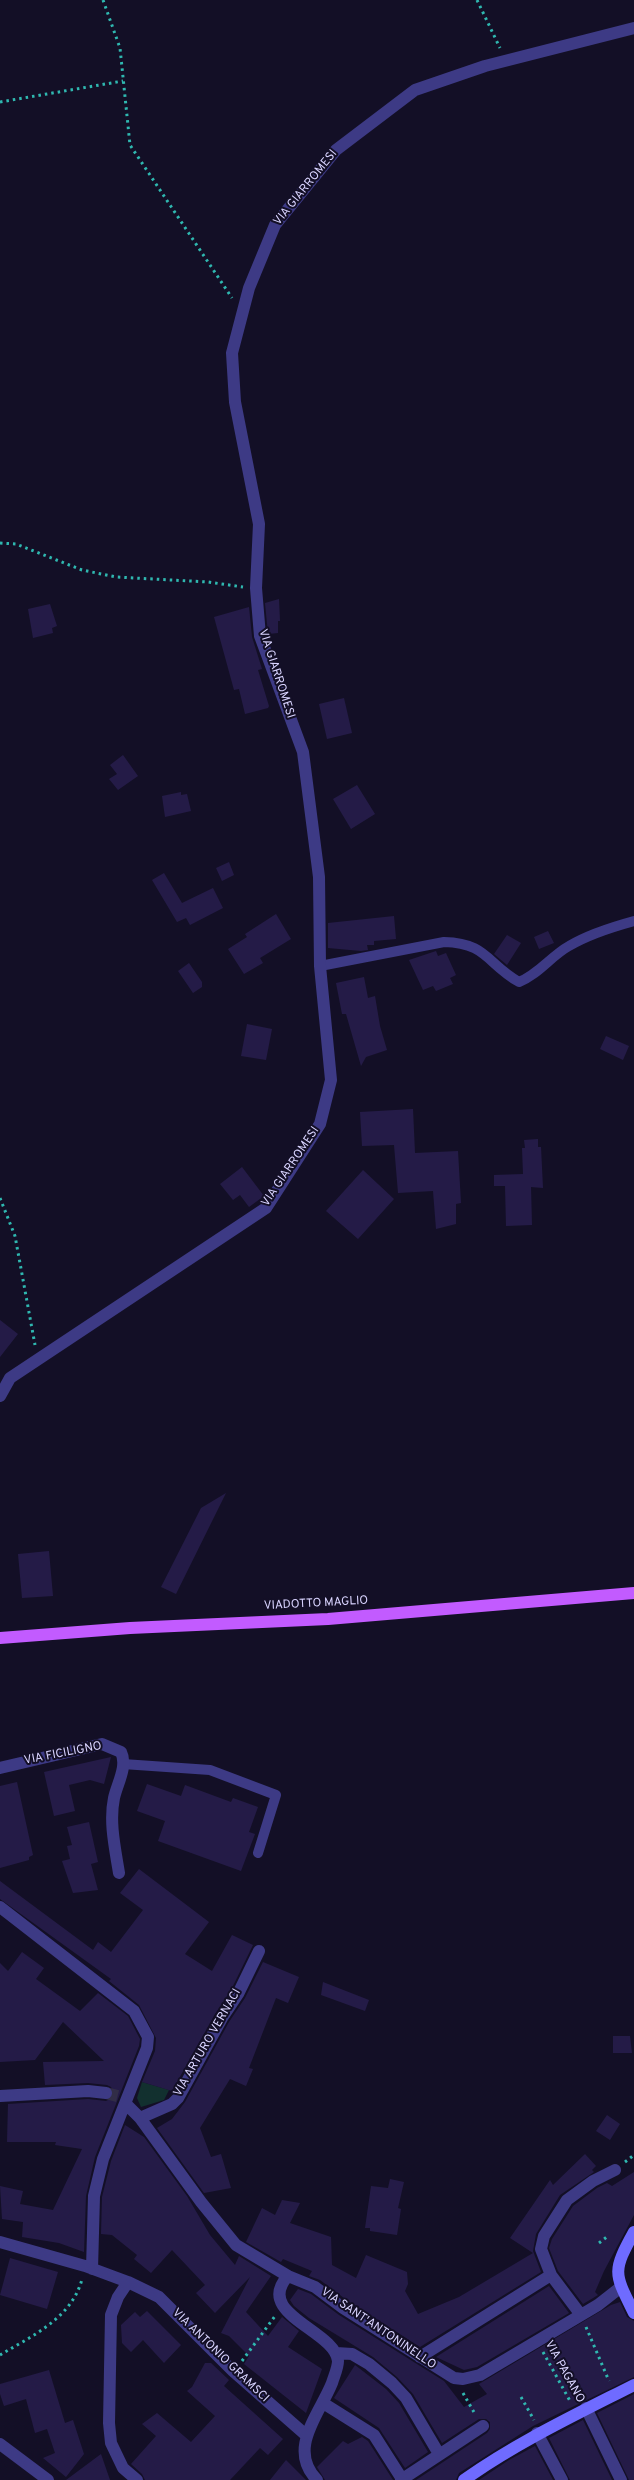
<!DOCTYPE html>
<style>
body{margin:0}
canvas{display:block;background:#130f26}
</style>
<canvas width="634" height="2480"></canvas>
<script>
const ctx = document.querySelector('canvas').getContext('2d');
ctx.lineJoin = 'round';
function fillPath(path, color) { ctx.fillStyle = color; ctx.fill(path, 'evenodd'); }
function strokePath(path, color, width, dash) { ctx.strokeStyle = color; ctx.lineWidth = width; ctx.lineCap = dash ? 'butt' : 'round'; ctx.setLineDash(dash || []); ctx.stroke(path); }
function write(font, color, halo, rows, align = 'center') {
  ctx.font = font + ' Overpass,sans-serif'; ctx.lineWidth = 4; ctx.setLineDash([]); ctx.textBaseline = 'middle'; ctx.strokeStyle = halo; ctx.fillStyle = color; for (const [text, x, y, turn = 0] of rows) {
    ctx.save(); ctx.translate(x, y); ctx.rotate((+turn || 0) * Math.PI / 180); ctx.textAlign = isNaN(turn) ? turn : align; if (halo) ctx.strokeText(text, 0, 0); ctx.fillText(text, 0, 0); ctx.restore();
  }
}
fillPath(new Path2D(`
 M142 2082 169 2090 164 2100 141 2107 137 2098Z`), '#12302f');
fillPath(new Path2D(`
 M279 599 280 621H278V633L268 634 265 603Z
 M50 604 57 626 52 628 53 633 33 638 28 609Z
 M249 607 252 637 262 669 258 670 269 706 268 708 245 714 239 689 234 690 214 617Z
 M344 698 352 733 327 739 319 704Z
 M123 755 138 776 118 790 109 779 117 774 110 765Z
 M357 785 375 814 351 829 333 799Z
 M181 792V795L187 794 191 811 165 817 162 796Z
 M229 862 234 875 222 881 216 868Z
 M164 873 182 903 213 888 223 908 190 925 186 918 177 922 152 880Z
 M276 914 291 939 260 958 263 963 244 974 228 949 247 937 245 934Z
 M394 916 396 939 374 941V945H367L368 950 361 951 328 948V923Z
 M548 931 554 943 539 949 534 937Z
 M507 935 521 943 507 965 494 954Z
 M436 951 438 956 446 953 456 975 450 978 453 984 436 991 433 986 423 990 409 960Z
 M189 963 202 982V987L193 993 178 971Z
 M364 977 368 998 375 996 380 1026 387 1050 366 1057 361 1066 346 1014H342L336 983Z
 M247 1024 272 1029 266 1060 241 1056Z
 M606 1036 629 1046 623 1060 600 1049Z
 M413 1109 415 1153 458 1151 461 1203 456 1204V1224L436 1229 433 1191 398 1193 394 1145 362 1146 360 1112Z
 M538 1139V1147H541L543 1188 531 1187 532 1225 506 1226 505 1186H494V1175L523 1174 522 1148H525L524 1140Z
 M242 1167 264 1196 249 1207 240 1195 233 1200 220 1184Z
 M363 1170 394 1199 358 1239 326 1211Z
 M0 1320 18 1334 0 1357Z
 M226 1493 176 1594 161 1587 201 1508Z
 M49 1551 53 1596 22 1598 18 1554Z
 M111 1757 104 1784 90 1780 69 1785 75 1811 54 1816 44 1772Z
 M17 1782 33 1855 29 1857V1860L0 1868V1786Z
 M147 1784 181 1796 185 1785 231 1802 233 1798 258 1807 249 1832 255 1834 241 1871 158 1841 165 1821 137 1811Z
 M89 1822 98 1862 91 1864 98 1890 73 1893 62 1861 70 1859 67 1846 72 1845 67 1827Z
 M139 1869 209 1922 185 1954 212 1971 232 1935 253 1945 231 1990 215 2014 172 2091 142 2082 155 2051 156 2038 139 2005 109 1981 111 1979 0 1899V1881L93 1950 98 1942 111 1952 143 1910 120 1893Z
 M22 1952 44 1968 36 1979 80 2011 98 1993 128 2016 140 2039 139 2046 95 2157 86 2196 84 2252 59 2243 22 2237 23 2222 2 2219 0 2186 23 2191 20 2204 53 2210 82 2149 55 2145 56 2142H7L8 2104 88 2099 106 2101 112 2098 114 2093 111 2087 107 2085 88 2083 45 2085 43 2062 104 2061 63 2022 35 2060 0 2062V1963L8 1971Z
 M263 1962 299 1977 288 2003 276 1998 249 2068 253 2069 246 2086 230 2079 200 2128 211 2157 221 2154 231 2188 204 2193 157 2128 172 2119 185 2102 229 2022 245 1998Z
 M323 1982 369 2000 365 2011 321 1995Z
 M613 2036H630L632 2053H613Z
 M607 2115 620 2124 610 2140 596 2131Z
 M125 2125 144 2137 187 2196 210 2235 235 2265 239 2256 271 2276 246 2312 268 2336 282 2317 299 2331 288 2347 322 2369 306 2413 244 2364 249 2356 229 2336 221 2333 250 2277 215 2313 196 2293 205 2285 172 2250 151 2273 134 2259 137 2255 112 2235 101 2234 102 2197 111 2161Z
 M585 2154 596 2166 592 2170 594 2172 560 2195 536 2234 533 2251 541 2272 420 2347 348 2301 320 2280 309 2276 312 2271 283 2259 281 2262 246 2242 262 2208 275 2215 282 2200 300 2203 290 2223 331 2237 332 2265 356 2278 366 2255 407 2272 408 2284 405 2291 418 2314 459 2297 533 2253 510 2238 550 2180 553 2185Z
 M634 2172V2215L604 2271 595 2292 598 2295 583 2304 558 2271 549 2248 552 2239 573 2206 597 2188 607 2183 612 2186Z
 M390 2179 404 2182 398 2208 401 2209 397 2235 370 2231V2228H365L371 2186 388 2188Z
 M10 2258 58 2272 47 2309 0 2295Z
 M549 2286 569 2313 477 2367 464 2370 436 2357Z
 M298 2289 311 2294 339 2315 444 2381 464 2407 487 2394 479 2384 611 2305 620 2302 627 2317 634 2321V2377L533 2426 459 2473 456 2480H416L487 2433 490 2429V2422L486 2419H479L442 2443 413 2394 397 2377 373 2357 309 2318 294 2306 290 2300Z
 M147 2311 181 2345 164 2363 143 2340 131 2352 122 2343 121 2325 135 2312 140 2317Z
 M205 2363H211L229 2380 224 2386 283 2439 268 2455 260 2448 230 2480H145L142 2474 131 2464 156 2436 142 2424 157 2413 191 2442 215 2416 187 2391 192 2387Z
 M355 2365 386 2389 399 2403 428 2452 405 2468 379 2428 334 2398Z
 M49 2370 65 2423 73 2420 84 2454 66 2477 43 2458 55 2453 47 2429 35 2433 26 2399 4 2406 0 2394V2384Z
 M634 2394V2480H629L597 2413Z
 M583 2420 612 2480H570L549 2438Z
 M362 2437 368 2441 393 2480H325L317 2467 343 2441 348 2444Z
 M535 2446 553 2480H479L509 2460Z
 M101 2454 110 2480H66Z
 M286 2460 306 2480H307H270Z`), '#241b47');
strokePath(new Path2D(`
 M106 2093 121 2097`), '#312d47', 12, [12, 6]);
strokePath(new Path2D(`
 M103 0 120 48 130 145 232 298
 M477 0 500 48
 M0 102 123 81
 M0 543 16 544 82 570 116 577 208 582 243 587
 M0 1198 15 1236 35 1345
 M625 2162 634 2155
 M599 2243 608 2236
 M586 2327 609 2381
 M543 2352 570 2401
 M0 2355C32 2336 72 2318 82 2279
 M242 2361 275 2316
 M463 2393 475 2414
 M521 2397 534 2420`), '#2fb8b0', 3, [2.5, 4]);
strokePath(new Path2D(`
 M320 966 444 942C487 943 486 963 519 982 539 974 551 956 569 946 589 934 612 927 634 921
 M123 1764 210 1770 276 1795 258 1853`), '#3d3a85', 10);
strokePath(new Path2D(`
 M0 1396 10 1378 266 1208 320 1124 331 1080 320 966 319 877 303 752 260 636 256 588 259 524 235 402 232 353 249 288 275 225 336 150 415 90 485 66 634 28
 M0 1768 102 1744 121 1752C128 1766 117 1784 114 1798 109 1822 115 1848 119 1873
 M0 1907 134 2011 148 2037 147 2048 103 2159 94 2196 92 2269
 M0 2096 88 2091 106 2093
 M126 2104 140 2118 201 2202 236 2245 288 2276 315 2287 343 2308 454 2378 463 2379 480 2375 598 2305 621 2287
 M140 2118 172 2104 178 2098 222 2018 238 1994 259 1951
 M0 2242 85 2266 128 2282 159 2297 233 2371 307 2436
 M288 2276C253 2314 335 2330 338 2361 338 2368 334 2376 332 2383 319 2415 287 2449 317 2480
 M128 2282 118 2297 111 2315 109 2423 111 2443 123 2468 137 2480
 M581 2315 551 2275 541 2249 544 2236 567 2200 593 2181 615 2170
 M336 2353 352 2354 369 2364 392 2383 406 2398 439 2454
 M420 2357 551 2275
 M323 2403 374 2435 402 2479
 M586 2408 621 2480
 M537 2433 562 2480
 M0 2444 48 2480
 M401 2480 483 2426`), '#3d3a85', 12);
strokePath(new Path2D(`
 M634 2232C612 2272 614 2273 634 2313
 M464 2480C518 2442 575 2415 634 2385`), '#6f6bff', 12);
strokePath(new Path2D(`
 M0 1638 130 1628 328 1619 634 1593`), '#c25bff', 12);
write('12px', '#d9d4ff', '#130f26', [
 ["VIA GIARROMESI",306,188,-51],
 ["VIA GIARROMESI",276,674,72],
 ["VIA GIARROMESI",291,1167,-56],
 ["VIADOTTO MAGLIO",316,1604,-3],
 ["VIA FICILIGNO",63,1754,-11],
 ["VIA ARTURO VERNACI",208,2043,-60],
 ["VIA SANT'ANTONINELLO",378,2329,34],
 ["VIA ANTONIO GRAMSCI",220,2356,44],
 ["VIA PAGANO",564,2372,61]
]);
</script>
